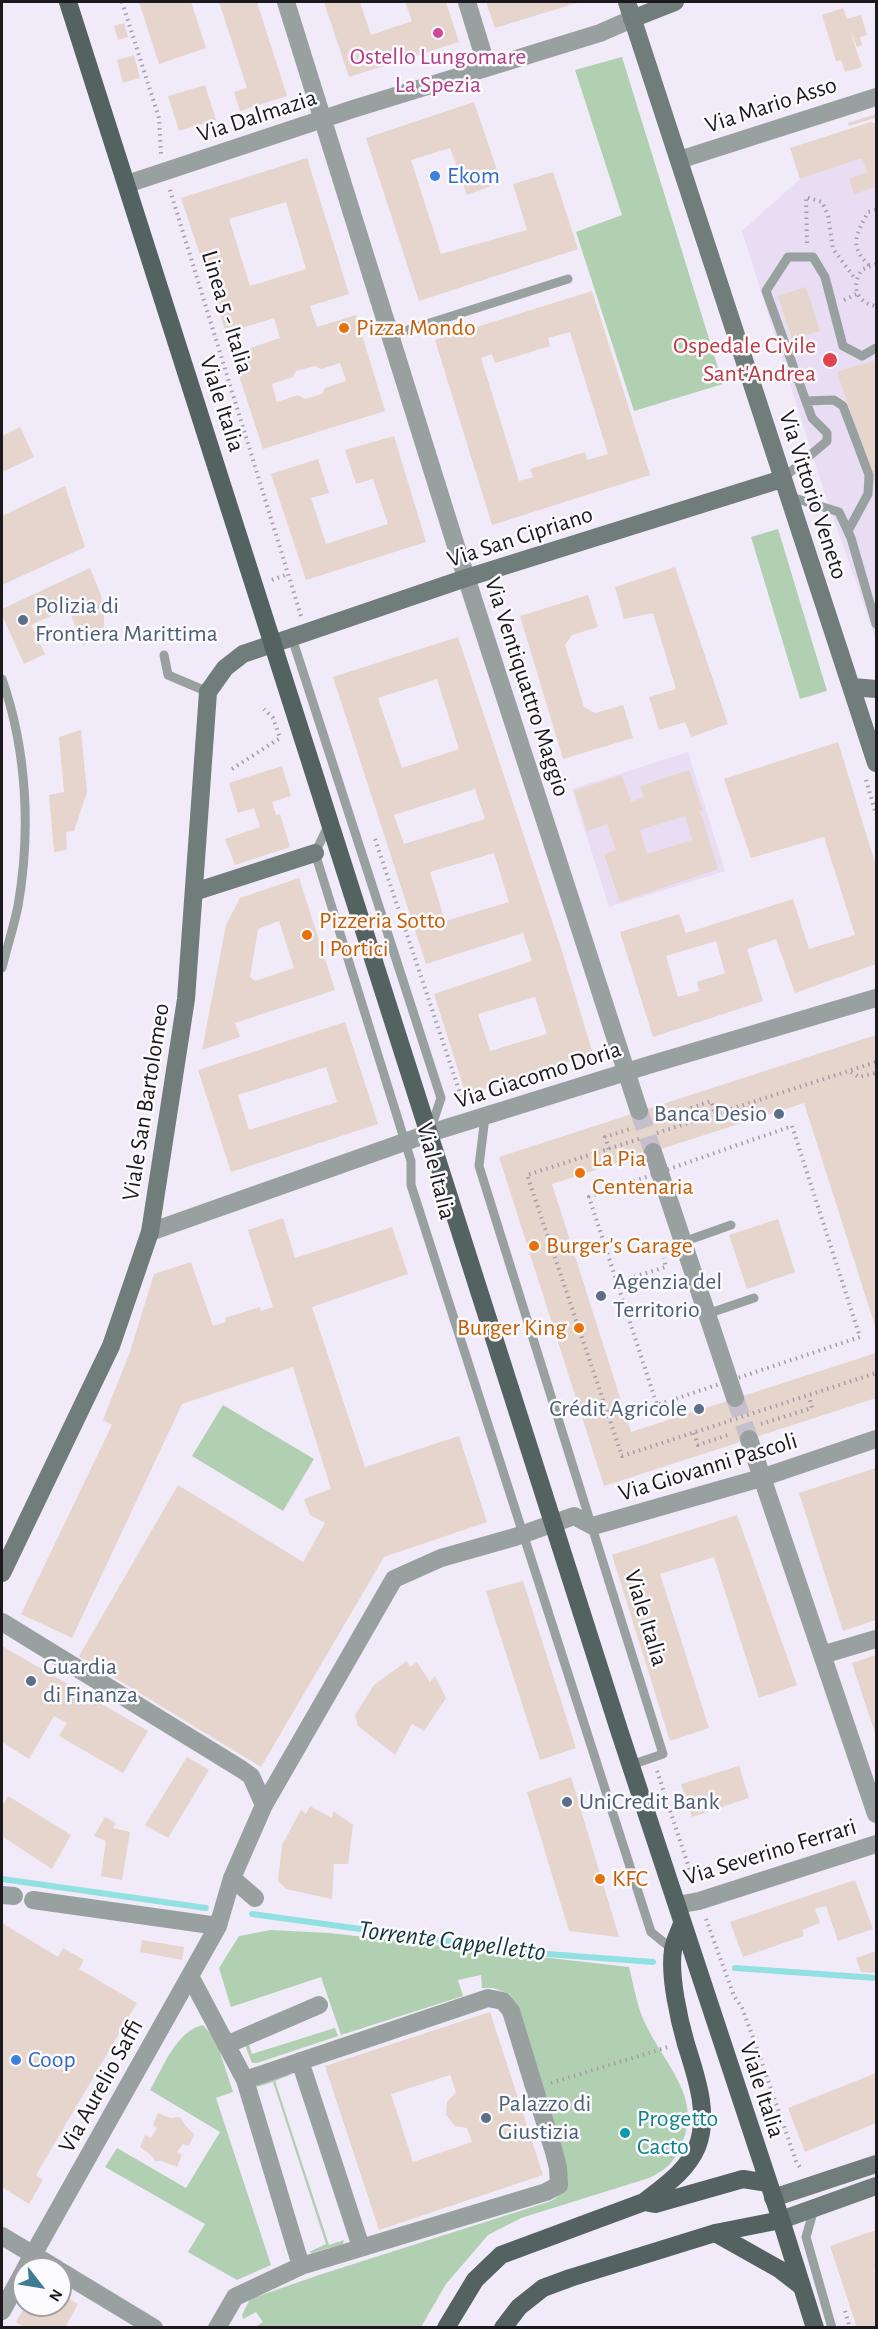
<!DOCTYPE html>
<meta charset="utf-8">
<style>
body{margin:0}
#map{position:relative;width:878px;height:2329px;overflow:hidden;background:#f1eaf9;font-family:"Alegreya Sans",sans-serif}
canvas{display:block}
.frame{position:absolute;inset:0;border:3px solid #1b191e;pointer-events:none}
.north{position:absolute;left:12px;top:2257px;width:60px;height:60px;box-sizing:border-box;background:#fbfafd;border:2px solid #a1a0a4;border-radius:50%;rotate:121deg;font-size:16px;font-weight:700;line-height:24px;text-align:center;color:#1b191e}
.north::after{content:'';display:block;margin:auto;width:21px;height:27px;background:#3f7b93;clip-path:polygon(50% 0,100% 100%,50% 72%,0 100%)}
</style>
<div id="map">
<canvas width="878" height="2329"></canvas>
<div class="frame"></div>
<div class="north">N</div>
</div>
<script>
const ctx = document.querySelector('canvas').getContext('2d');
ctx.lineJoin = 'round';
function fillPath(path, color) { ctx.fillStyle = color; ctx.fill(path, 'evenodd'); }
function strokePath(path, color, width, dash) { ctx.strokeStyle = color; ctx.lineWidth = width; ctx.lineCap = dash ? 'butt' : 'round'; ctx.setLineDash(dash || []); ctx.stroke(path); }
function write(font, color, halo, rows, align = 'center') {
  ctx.font = font + ' "Alegreya Sans",sans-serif'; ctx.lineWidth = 5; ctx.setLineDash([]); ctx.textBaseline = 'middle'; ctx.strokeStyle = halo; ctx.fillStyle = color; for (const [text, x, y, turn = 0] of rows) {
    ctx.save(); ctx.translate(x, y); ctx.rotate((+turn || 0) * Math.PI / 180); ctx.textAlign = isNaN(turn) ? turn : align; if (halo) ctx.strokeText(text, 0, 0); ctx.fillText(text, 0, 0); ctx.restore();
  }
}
fillPath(new Path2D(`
 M876 153V640L823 488 742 231 800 179Z
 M688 752 725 871 609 907 572 789Z`), '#e8ddf3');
fillPath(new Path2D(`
 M622 57 723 384 634 411 576 232 622 215 575 70Z
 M778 529 827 691 800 699 751 537Z
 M223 1405 314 1459 283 1511 192 1456Z
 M271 1930 329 1933 629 1967C634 1986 637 2008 646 2025 664 2063 703 2099 682 2143 673 2163 669 2168 649 2178L521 2218 488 2235 446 2284 421 2327H255L263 2322 256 2312 243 2319 242 2315 250 2299 319 2275 551 2201C566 2192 566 2185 567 2169L517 2009 510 1994 493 1988H482L481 1975 458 1980 463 1996 341 2035 321 1977 231 2007 219 1968 239 1936Z
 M203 2025 216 2040 233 2092 216 2098 271 2265 237 2280 188 2252 205 2224 105 2167 117 2148 186 2188 220 2132 150 2090C163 2068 176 2031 203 2025Z
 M335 2028 338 2036 257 2063H252L243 2040 247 2038 252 2054Z
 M291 2072 290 2075 275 2081 329 2245 344 2240 343 2244 312 2253 309 2252 326 2244 273 2082 257 2087 256 2084Z`), '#b1d0b1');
strokePath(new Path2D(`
 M2 1879 206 1908
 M252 1914 534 1953 653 1962
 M735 1968 876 1978`), '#91e1e2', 6);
fillPath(new Path2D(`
 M139 2H191L206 48 159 64Z
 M219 2H257L287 96 240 111 234 92 247 88Z
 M324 2H360L371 35 412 21 405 2H446L459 42 349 77Z
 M486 2H580L495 28Z
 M843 8 847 19 861 15 867 35 860 37 862 45 857 47 849 27 862 67 845 72 841 60 836 61 822 15Z
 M124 23 128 37 118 40 114 26Z
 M134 55 140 78 123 83 117 60Z
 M205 85 216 120 179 131 168 96Z
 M474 102 501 182 467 195 450 148 411 160 441 254 527 230 513 184 553 172 578 249 419 301 366 138Z
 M876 114V120L875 118 849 126 848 123Z
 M871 122 876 124V187L854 194 849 179 867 172 862 158 800 179 790 148Z
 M307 158 349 294 310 306 317 327 356 315 385 411 263 449 232 354 280 338 274 318 226 333 181 198ZM286 202 306 269 250 286 229 219ZM340 363 346 381 325 388 322 394 305 399 298 395 277 402 272 384 293 377 296 371 314 366 321 369Z
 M806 287 820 331 792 339 778 296Z
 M592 291 650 475 492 525 435 340ZM570 332 608 454 587 460 585 452 530 469 533 477 519 481 481 358 492 354 495 363 550 346 548 338Z
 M876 360V489L837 372Z
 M20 427 34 457 2 472V436Z
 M394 436 426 542 306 580 271 474 318 459 329 493 311 498 326 544 388 524 373 479 356 484 345 450Z
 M65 486 85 547 2 585V516Z
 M675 567 728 724 691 737 685 722 659 730 649 697 676 689 653 613 624 619 615 587Z
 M90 568 101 595 104 615V638L83 645 68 608 31 625 45 654 24 664 2 615V609Z
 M588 595 598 627 572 635 565 645 584 707 595 713 623 705 633 738 563 759 520 616Z
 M458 637 562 951 593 1054 466 1095 434 994 532 961 523 933 426 964 333 677ZM437 679 459 749 402 768 378 698ZM475 789 485 819 404 844 394 815ZM494 853 509 902 445 921 430 872ZM535 997 547 1034 490 1051 478 1014Z
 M81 730 87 792 74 831 66 832 67 850 54 852 49 795 64 792 59 737Z
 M838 742 876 866V964L795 993 776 939 747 949 763 1001 653 1037 620 932 679 914 686 933 793 899 809 949 855 935 824 837 751 858 724 779ZM716 941 725 973 697 982 699 991 678 997 666 956Z
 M282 766 291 796 272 802 276 815 280 814 290 847 235 865 225 839 260 827 254 808 238 813 229 783Z
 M689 770 703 811H700L718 869 620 902 604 854 616 850 607 824 587 831 574 791 622 775 631 802 644 797 640 786ZM685 816 692 840 647 854 640 830Z
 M299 878 335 990 235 1023 240 1037 202 1050 226 925 240 898ZM279 921 294 968 255 981 250 977 258 929Z
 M345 1022 378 1124 231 1172 198 1070ZM326 1067 337 1102 249 1130 238 1095Z
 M876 1035V1329L804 1103 552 1184 631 1432 876 1353V1398L604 1486 499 1157Z
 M283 1218 295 1258 392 1227 408 1274 312 1307 365 1467 459 1436 487 1522 384 1557 261 1767 79 1656 178 1485 303 1562 325 1523 310 1515 304 1499 331 1489 293 1367 182 1404 72 1638 21 1614 112 1425 103 1420 130 1352 154 1274 191 1262 213 1326 226 1322 225 1318 260 1307 261 1311 273 1307 248 1230Z
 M778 1219 795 1272 747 1289 729 1235Z
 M876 1468V1620L843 1631 799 1493Z
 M737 1515 797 1685 759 1698 714 1557 660 1574 709 1728 670 1741 612 1555Z
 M523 1581 576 1748 540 1760 486 1591Z
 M2 1646 148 1731 123 1773 59 1736 67 1723 54 1716 29 1759 2 1742Z
 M876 1655V1736L852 1663Z
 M407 1661 410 1667 417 1662 430 1682 435 1676 446 1698 424 1731 412 1724 395 1755 358 1726 355 1715 374 1685Z
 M187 1757 209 1770 168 1838 145 1825Z
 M739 1766 749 1798 692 1817 681 1784Z
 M571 1777 619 1937 569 1931 527 1792Z
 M8 1796 71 1835 52 1869 2 1836V1806Z
 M310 1806 332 1818 333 1811 353 1825 348 1864H334L332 1899 286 1889 278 1881 282 1845 301 1810 306 1814Z
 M105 1817 116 1823 113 1828 130 1832 122 1880 101 1876 106 1841 94 1836Z
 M855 1880 873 1929 838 1941 826 1906 815 1909 820 1923 802 1930 804 1936 743 1957 730 1922Z
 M2 1923 58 1957 63 1948 84 1960 79 1969 137 2003 36 2175 43 2180 29 2204 2 2187Z
 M142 1940 184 1947 182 1960 140 1952Z
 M876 1951V1973L861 1972 856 1958Z
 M490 2012 543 2175 379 2230 325 2066ZM450 2075 456 2092 447 2102 446 2115 455 2126 467 2128 472 2142 413 2162 391 2094Z
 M876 2073V2123L805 2152 788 2108Z
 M158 2113 171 2118 180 2117 185 2125 194 2134 189 2146 183 2144 177 2152 182 2155 177 2167 161 2161H155L152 2156 140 2147 145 2135 151 2138 157 2128 153 2125Z
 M876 2230V2269L874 2270 876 2277V2328H857L830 2246Z
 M60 2294 78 2304 65 2328H25L16 2322 26 2305H60Z`), '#e5d5cc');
strokePath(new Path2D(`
 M639 1111 653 1152
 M735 1398 749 1439`), '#c6c0cd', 18, [18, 9]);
strokePath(new Path2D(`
 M122 2 159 118 161 154
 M170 190 301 616
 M807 243 806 197 822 202 828 215 833 249 856 280
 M876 264 863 269C850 284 856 303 876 306
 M869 265C848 246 857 233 868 212L876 210
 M844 300 857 294
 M272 580 288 574
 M232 769 280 738 273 718 264 709
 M866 780 876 814
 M375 839 460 1093 462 1106
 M851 1072 859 1077 875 1073
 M657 1120 711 1101 715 1114
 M792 1126 860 1337 657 1405 589 1197Z
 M657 1133 876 1062
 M639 1139 527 1175 622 1456 876 1373
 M609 1149 605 1137 633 1128
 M617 1282 666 1267 664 1258
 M761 1424 812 1408 809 1396
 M694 1433 698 1445 731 1434
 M657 1771 694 1883
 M706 1919 734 1996 742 2008 754 2040 796 2161 801 2169
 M551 2083 668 2047
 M845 2311 850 2328`), '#a39ea9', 4, [1.5, 4.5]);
strokePath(new Path2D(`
 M389 336 568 279
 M806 401 834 400 843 406 869 475 868 494 848 531
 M782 479 827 441V433L812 418 766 291 788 257H813L825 277 843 346 862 356 876 348
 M788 496 839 512 851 538 876 624
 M292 638 441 1098 430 1131
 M164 655 168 675 208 692
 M2 679C27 750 31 832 18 906 14 926 7 947 2 968
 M329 824 315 853 411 1161V1185L651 1932 672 1949
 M485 1117 479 1166 663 1754 631 1765
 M683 1242 731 1225
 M707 1314 754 1298
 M814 2209 806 2237 832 2328`), '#99a1a0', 9);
strokePath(new Path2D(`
 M286 2 455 543 639 1111
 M467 2 487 67
 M679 160 876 97
 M127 184 353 109 600 33 632 19
 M653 1152 735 1398
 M150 1232 430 1133 652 1064 876 998
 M749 1439 876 1814
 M2 1622 241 1769 251 1776 264 1805
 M822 1655 876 1639
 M232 1878 255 1898
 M2 1895 14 1896
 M33 1900 218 1926
 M677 1905 699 1901 876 1844
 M190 1976 245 2080 301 2266 235 2297 217 2328
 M226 2045 319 2005
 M300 2061 361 2247
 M245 2080 488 1998 503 2001 511 2011 554 2152 558 2168 559 2185 546 2192 301 2266
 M2 2236 57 2269
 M25 2269 218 1926 232 1878 264 1805 394 1579 441 1558 515 1537 574 1516 593 1526 761 1478 876 1439
 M60 2271 154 2328
 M2 2311 24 2271`), '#99a1a0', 18);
strokePath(new Path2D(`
 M627 2 876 763
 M632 19 675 2
 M853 687 876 689
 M194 892 315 853
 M2 1573 111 1346 150 1232 186 999 208 692 225 668 243 654 466 578 782 479
 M773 2198 876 2164
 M781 2220 876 2186`), '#707d7b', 18);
strokePath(new Path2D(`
 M68 2 620 1733 781 2220 815 2328
 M644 2202C664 2186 687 2171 697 2147 710 2115 696 2076 686 2044 679 2020 669 1975 673 1950 674 1941 679 1932 682 1924
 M715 2233 779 2269 801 2286
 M446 2328 475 2280 501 2255 644 2202 655 2204 743 2179 768 2183
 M503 2328 519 2307 543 2288 570 2278 715 2233 781 2220`), '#546361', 18);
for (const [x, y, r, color] of [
 [438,33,6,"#d1479c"],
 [435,176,6,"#3f7fe0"],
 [344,328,6,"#e8710a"],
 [830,360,8,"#e0444e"],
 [23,620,6,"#5c6f8a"],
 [307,935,6,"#e8710a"],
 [779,1114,6,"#5c6f8a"],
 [580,1173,6,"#e8710a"],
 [534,1246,6,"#e8710a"],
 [601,1296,6,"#5c6f8a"],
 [579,1328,6,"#e8710a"],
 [699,1409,6,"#5c6f8a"],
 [31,1681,6,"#5c6f8a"],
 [567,1802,6,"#5c6f8a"],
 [600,1879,6,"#e8710a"],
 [16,2060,6,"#3f7fe0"],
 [486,2118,6,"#5c6f8a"],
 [625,2133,6,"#0f9aa8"]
]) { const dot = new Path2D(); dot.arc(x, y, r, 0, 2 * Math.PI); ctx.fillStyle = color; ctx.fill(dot); strokePath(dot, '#fbfafd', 2); }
write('24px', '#b23c85', '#fbfafd', [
 ["Ostello Lungomare",438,57],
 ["La Spezia",438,85]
]);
write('24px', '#1b191e', '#fbfafd', [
 ["Via Mario Asso",771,105,-18],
 ["Via Dalmazia",257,116,-18],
 ["Linea 5 - Italia",227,312,73],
 ["Viale Italia",222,404,72],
 ["Via Vittorio Veneto",813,495,72],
 ["Via San Cipriano",520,537,-18],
 ["Via Ventiquattro Maggio",527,687,72],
 ["Via Giacomo Doria",538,1075,-18],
 ["Viale San Bartolomeo",146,1102,-81],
 ["Viale Italia",436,1171,76],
 ["Via Giovanni Pascoli",708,1467,-17],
 ["Viale Italia",646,1618,73],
 ["Via Severino Ferrari",770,1852,-17],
 ["Via Aurelio Saffi",101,2086,-61],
 ["Viale Italia",762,2090,72]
]);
write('24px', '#366cbe', '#fbfafd', [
 ["Ekom",447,176],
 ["Coop",28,2060]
], 'left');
write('24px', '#c56008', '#fbfafd', [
 ["Pizza Mondo",356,328],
 ["Pizzeria Sotto",319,921],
 ["I Portici",319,949],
 ["La Pia",592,1159],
 ["Centenaria",592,1187],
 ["Burger's Garage",546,1246],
 ["Burger King",567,1328,"right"],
 ["KFC",612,1879]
], 'left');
write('24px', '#be3a42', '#fbfafd', [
 ["Ospedale Civile",816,346],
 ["Sant'Andrea",816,374]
], 'right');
write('24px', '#4e5e75', '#fbfafd', [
 ["Polizia di",35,606],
 ["Frontiera Marittima",35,634],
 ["Banca Desio",767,1114,"right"],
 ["Agenzia del",613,1282],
 ["Territorio",613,1310],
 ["Crédit Agricole",687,1409,"right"],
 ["Guardia",43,1667],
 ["di Finanza",43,1695],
 ["UniCredit Bank",579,1802],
 ["Palazzo di",498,2104],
 ["Giustizia",498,2132]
], 'left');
write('24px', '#0d838f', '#fbfafd', [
 ["Progetto",637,2119],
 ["Cacto",637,2147]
], 'left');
write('italic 26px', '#113839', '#fbfafd', [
 ["Torrente Cappelletto",452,1941,7]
]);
</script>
